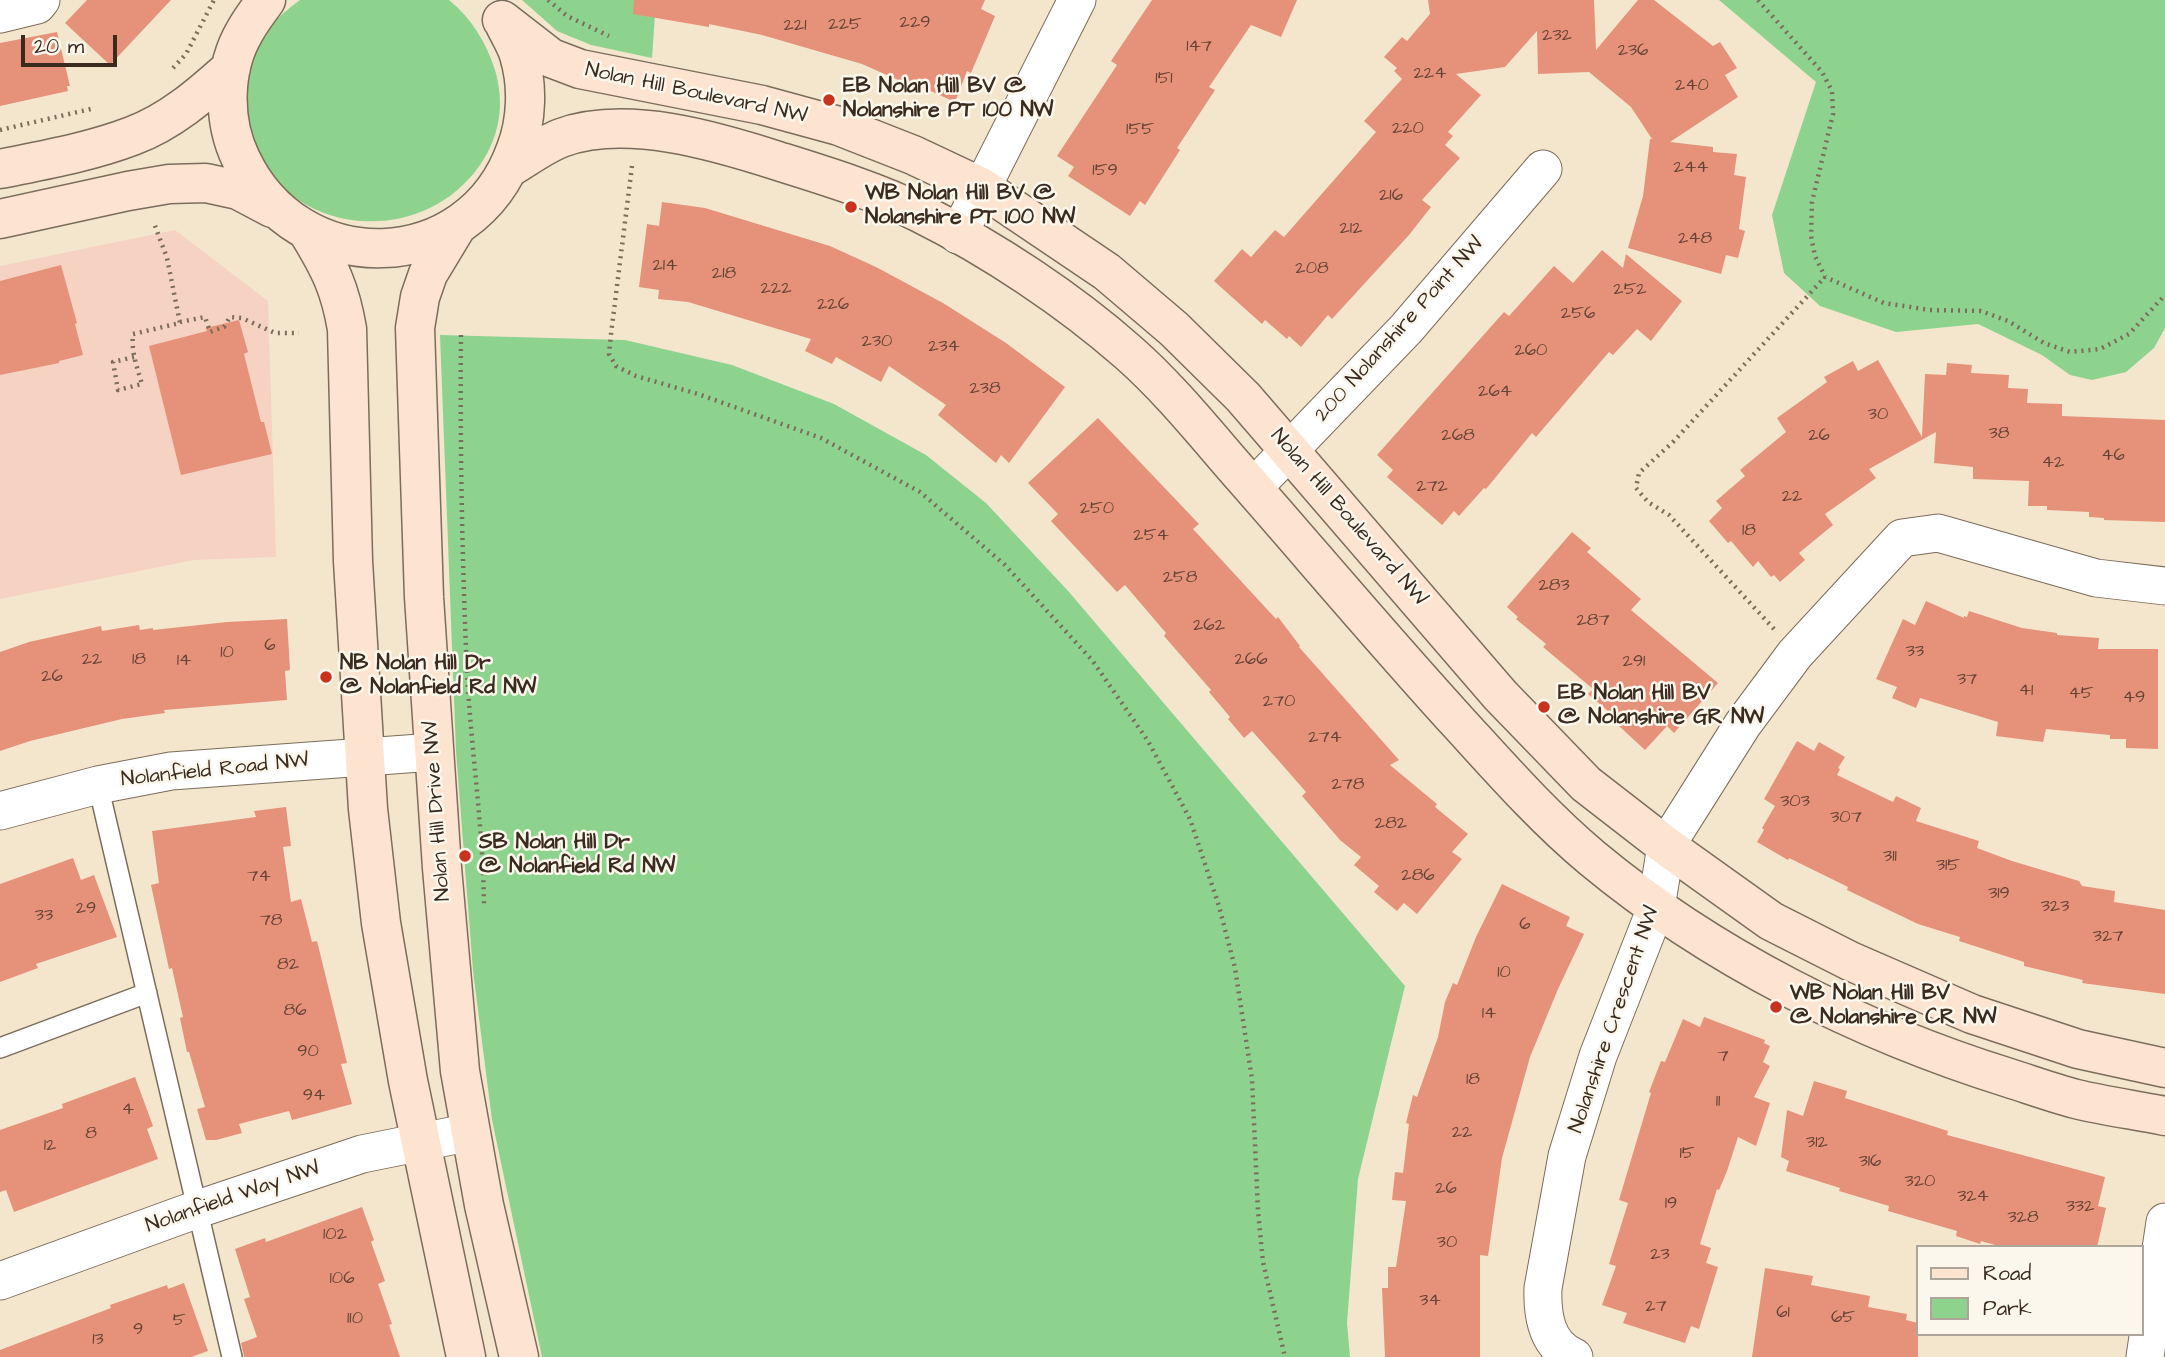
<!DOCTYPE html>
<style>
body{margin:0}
#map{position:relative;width:2165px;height:1357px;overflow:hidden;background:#f4e6cd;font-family:"Architects Daughter",sans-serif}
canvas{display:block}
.legend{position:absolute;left:1916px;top:1245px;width:228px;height:91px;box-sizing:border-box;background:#fbf7ec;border:2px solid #aea59a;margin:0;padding:9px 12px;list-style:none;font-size:21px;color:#3b2a1e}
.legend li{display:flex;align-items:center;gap:14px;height:35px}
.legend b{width:35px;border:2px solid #aea59a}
.scale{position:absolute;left:21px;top:35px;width:96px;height:32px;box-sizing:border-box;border:4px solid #3b2a1e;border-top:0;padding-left:9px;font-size:21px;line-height:24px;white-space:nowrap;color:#3b2a1e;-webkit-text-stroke:5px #fbf7ec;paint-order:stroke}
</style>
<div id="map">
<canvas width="2165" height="1357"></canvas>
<ul class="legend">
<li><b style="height:9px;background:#fde4d1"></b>Road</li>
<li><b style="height:19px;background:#8dd38e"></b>Park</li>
</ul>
<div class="scale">20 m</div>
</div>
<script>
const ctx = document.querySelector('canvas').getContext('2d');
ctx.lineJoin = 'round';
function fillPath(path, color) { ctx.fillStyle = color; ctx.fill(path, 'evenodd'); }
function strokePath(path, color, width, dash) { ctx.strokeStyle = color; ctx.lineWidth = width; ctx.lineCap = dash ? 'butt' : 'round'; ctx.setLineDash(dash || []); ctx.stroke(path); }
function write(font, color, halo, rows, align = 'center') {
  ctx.font = font + ' "Architects Daughter",sans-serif'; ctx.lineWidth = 5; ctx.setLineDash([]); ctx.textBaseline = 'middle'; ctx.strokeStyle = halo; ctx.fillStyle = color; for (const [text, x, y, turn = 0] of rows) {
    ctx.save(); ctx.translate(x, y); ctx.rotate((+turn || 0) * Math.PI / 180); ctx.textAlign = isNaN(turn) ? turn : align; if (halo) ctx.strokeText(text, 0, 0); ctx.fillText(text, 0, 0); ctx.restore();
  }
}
fillPath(new Path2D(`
 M175 230 268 301 276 557 194 560 0 599V266Z`), '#f5d2c2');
fillPath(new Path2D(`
 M300 0H449C472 19 486 42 495 70 505 104 500 136 480 165 417 256 266 234 248 119 245 96 250 51 265 32 274 20 288 9 300 0Z
 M522 0H656L652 58 591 45 557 31Z
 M1719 0H2165V328L2154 348 2126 372 2092 380 2070 375 2042 355 1978 324 1896 332 1820 306 1784 273 1772 215 1816 82Z
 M440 335 625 340 732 365 834 404 926 455 986 503 1069 592 1405 986 1358 1179 1347 1323 1350 1357H542L492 1120 473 971 456 751Z`), '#8dd38e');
fillPath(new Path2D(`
 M87 0H171L110 65 65 23Z
 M634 0H985L981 9 995 16 971 73 967 71 955 102 913 83 912 86 862 64 762 35 709 24V27L633 14Z
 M1152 0H1297L1281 37 1251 25 1209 87 1215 90 1177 148 1180 150 1145 205 1140 201 1130 216 1068 176 1074 167 1057 156 1117 65 1111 61Z
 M1428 0H1594L1596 50 1638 0H1654L1713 46 1720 42 1737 68 1725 75 1738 97 1670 142 1713 147V152L1737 154 1734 175 1746 177 1739 229 1745 231 1738 258 1726 255 1721 274 1628 248 1643 196 1650 139H1652L1631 107 1589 72 1538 74 1537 31 1505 67 1456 74 1481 95 1448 132 1453 136 1445 145 1460 158 1422 200 1431 207 1409 235 1332 319 1328 315 1301 347 1289 336 1287 339 1265 320 1262 324 1214 281 1242 249 1251 257 1275 230 1284 237 1376 132 1364 121 1402 79 1394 71 1397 68 1384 57 1402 37 1407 41 1430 14Z
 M57 32 70 86H67L68 91 0 106V43Z
 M662 202 705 208 830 246 876 267 943 303 1006 343 1065 387 1009 463 1001 455 996 463 938 415 946 405 889 366 881 382 836 357 832 364 805 351 811 339 688 302 658 299 659 290 639 287 647 224 659 226Z
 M1602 250 1623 268 1626 254 1682 301 1651 341 1637 329 1613 355 1609 352 1536 437 1532 433 1486 489 1484 488 1459 516 1454 511 1442 525 1387 477 1393 470 1377 455 1504 312 1509 316 1554 266 1573 283Z
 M61 265 77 323 75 324 83 355 59 361V363L0 375V281Z
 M239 320 248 352 244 354 261 422H264L272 454 181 475 149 346 207 331 206 328Z
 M1878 360 1922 437 1925 374 1946 375 1947 363 1972 365 1971 373 2009 375 2008 388 2028 389 2027 403 2062 404V416L2165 420V522L2104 520V518L2089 517V512L2047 510V506H2028L2029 481 1973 479V467L1934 463 1936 432 1869 469 1876 478 1825 514 1833 525 1799 553 1805 560 1780 582 1774 575 1771 577 1758 561 1753 567 1731 541 1728 543 1709 521 1722 508 1716 501 1745 476 1740 470 1786 432 1777 418 1827 382 1824 377 1853 361 1858 371Z
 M1098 418 1199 524 1193 529 1276 619 1278 617 1300 646 1299 647 1399 760 1390 765 1437 804 1435 807 1468 834 1452 852 1462 859 1417 914 1404 903 1397 911 1374 892 1379 886 1354 865 1361 857 1340 840 1302 796 1306 792 1278 760 1252 731 1244 738 1228 719 1230 717 1209 692 1211 690 1164 636 1166 633 1125 585 1117 592 1051 521 1058 514 1028 483Z
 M1572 532 1591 548 1587 552 1641 599 1631 610 1718 683 1674 733 1667 726 1645 750 1619 726 1622 723 1588 694 1593 689 1543 647 1546 644 1516 619 1518 617 1507 607Z
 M1926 601 1964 618V616L1967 617 1969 611 2022 628 2057 633V635L2099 638 2098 649H2158V749L2126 748V739H2110V735L2046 729 2043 742 1996 736 1998 722 1920 698 1916 708 1892 698 1897 687 1876 679 1903 619 1915 625Z
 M287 619 290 670 285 671 287 700 164 710 165 713 122 719 30 741 0 751V652L29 642 101 626 102 631 139 625 140 630 153 628V630L227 622Z
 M1797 741 1814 751 1819 742 1845 757 1838 768 1840 769 1837 775 1893 802 1896 796 1921 808 1916 821 1979 841 1977 848 2012 861 2079 881 2082 886 2115 891 2114 902 2165 910V994L2082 983 2083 980 2024 966V962L1959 941 1960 937 1918 924 1847 890 1848 887 1789 858 1788 860 1757 842 1764 830 1762 828 1775 806 1764 799Z
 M286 807 291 846 283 847 291 902 301 899 312 942 317 941 347 1063 341 1064 352 1104 292 1120 289 1111 239 1124 242 1133 216 1140H206L197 1109 205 1107 189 1052H187L180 1018 183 1017 172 968 169 969 151 885 159 883 152 831 256 817 254 811Z
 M73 858 81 880 94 875 117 937 36 964 38 968 0 982V884Z
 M1502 884 1570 917 1566 926 1584 934 1558 989 1530 1057 1502 1158 1488 1256 1480 1255V1357H1385L1382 1288H1388V1267H1396L1406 1201 1392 1200 1395 1172 1403 1173 1409 1124 1406 1123 1413 1095 1417 1097 1438 1037 1445 1002 1453 983 1457 985 1476 937Z
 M1704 1017 1765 1040 1764 1043 1770 1046 1763 1062 1770 1066 1754 1097 1770 1103 1756 1146 1738 1137 1727 1171 1719 1190 1717 1189 1700 1244 1711 1248 1706 1263 1718 1267 1699 1329 1691 1326 1685 1343 1623 1323 1627 1313 1602 1305 1616 1266 1609 1264 1628 1203 1619 1200 1651 1093 1649 1092 1661 1061 1665 1062 1683 1019 1700 1027Z
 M135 1077 153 1126 147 1129 158 1159 14 1212 6 1190 0 1192V1130L63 1108 62 1104Z
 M1814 1081 1847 1091 1845 1098 1948 1131 1947 1135 2105 1177 2098 1206 2106 1208 2097 1247H2002L1981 1241 1980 1244 1956 1236 1957 1231 1888 1211 1889 1206 1839 1191 1840 1188 1786 1171 1789 1161 1781 1157 1787 1110 1803 1116Z
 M362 1207 374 1240 371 1242 385 1281 378 1284 392 1324 389 1325 400 1357H244L241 1343 257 1337 244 1299 250 1297 235 1249 265 1238 266 1242Z
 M1765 1268 1813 1276 1811 1285 1870 1296 1868 1307 1907 1314 1906 1320 1918 1323V1357H1752Z
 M184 1283 208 1351 191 1357H0V1350L111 1308 110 1305 167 1285 168 1289Z`), '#e6917a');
const lane = new Path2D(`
 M98 785 232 1357
 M0 1048 147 993`);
const street = new Path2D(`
 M0 14 37 5 41 0
 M958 235 1077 0
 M1253 488 1406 329 1543 169
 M0 811 98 785 171 771 434 752
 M0 1281 198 1209 362 1154 471 1132
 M1574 1357C1546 1345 1542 1315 1543 1288L1567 1156 1598 1056 1656 908 1666 846 1743 724 1795 654 1902 538 1938 533 2096 578 2165 586
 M2145 1357 2165 1222`);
const secondary = new Path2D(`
 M266 0C259 10 251 20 245 31 223 68 222 120 241 159 298 281 470 278 516 149 527 120 528 85 519 55 516 44 508 32 503 21
 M502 20 551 58 580 69 762 105 839 126 913 155 981 187 1107 272 1174 329 1243 397 1500 695 1586 784 1666 846 1771 921 1850 961 1972 1014 2078 1049 2165 1068
 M509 168C526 158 543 145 561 138 626 114 716 141 778 161 826 176 875 191 920 213 992 249 1069 300 1129 353 1171 390 1208 437 1245 479 1316 560 1385 642 1458 722 1501 769 1543 817 1592 858 1711 957 1861 1032 2009 1078 2031 1085 2053 1093 2076 1099 2105 1106 2135 1110 2165 1116
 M0 169C44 160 90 152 132 136 170 122 201 95 231 68
 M0 219 128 191 169 184 206 183 238 190 272 208
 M457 226 428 274 420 297 415 328 424 597 442 868 460 1071 484 1205 519 1357
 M308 232C330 268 340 288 347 329L353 561 368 809 381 923 408 1081 466 1357`);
strokePath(lane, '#7c6c5b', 22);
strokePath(street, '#7c6c5b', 39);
strokePath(secondary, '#7c6c5b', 41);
strokePath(new Path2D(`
 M548 0 567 16 609 36
 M1758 0 1822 72 1832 91 1833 114 1812 202 1811 236 1815 256 1825 277 1884 303 1930 310 1981 311 2008 321 2044 343 2070 352 2100 349 2129 334 2165 295
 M173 68 186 54 214 0
 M0 130 95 108
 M632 166 611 334 609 354 616 366 636 376 698 394 821 438 920 492 1005 565 1092 660 1148 741 1190 819 1219 906 1235 968 1252 1079 1258 1211 1263 1262 1285 1357
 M180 322 205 317 210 332 224 327 230 317 242 318 275 333H299
 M461 335C460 447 462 559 467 671 471 749 483 826 484 904
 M134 357 113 362 118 390 142 384C137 367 131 352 133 334L180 323 167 258 154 223
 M1774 629 1669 515 1648 502 1636 488 1639 473 1673 442 1825 277`), '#7c6c5b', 4.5, [2, 5]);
strokePath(lane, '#fff', 19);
strokePath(street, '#fff', 37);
strokePath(secondary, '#fde4d1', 38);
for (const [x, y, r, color] of [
 [829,100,7,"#c8321e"],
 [851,207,7,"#c8321e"],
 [326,677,7,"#c8321e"],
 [1544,707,7,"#c8321e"],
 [465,856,7,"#c8321e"],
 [1776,1007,7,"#c8321e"]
]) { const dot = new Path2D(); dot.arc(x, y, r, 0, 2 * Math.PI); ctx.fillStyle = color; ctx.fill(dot); strokePath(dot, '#fbf7ec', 2.5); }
write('18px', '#664435', null, [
 ["229",915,23],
 ["225",845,25],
 ["221",795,26],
 ["232",1557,36],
 ["147",1199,47],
 ["236",1633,51],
 ["224",1430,74],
 ["151",1164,79],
 ["240",1692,86],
 ["220",1408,129],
 ["155",1140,130],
 ["244",1691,168],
 ["159",1105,171],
 ["216",1391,196],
 ["212",1351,229],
 ["248",1695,239],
 ["214",665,266],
 ["208",1312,269],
 ["218",724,274],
 ["222",776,289],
 ["252",1630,290],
 ["226",833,305],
 ["256",1578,314],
 ["230",877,342],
 ["234",944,347],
 ["260",1531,351],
 ["238",985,389],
 ["264",1495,392],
 ["30",1878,415],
 ["38",1999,434],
 ["268",1458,436],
 ["26",1819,436],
 ["46",2113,456],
 ["42",2053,463],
 ["272",1432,487],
 ["22",1792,497],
 ["250",1097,509],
 ["18",1749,531],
 ["254",1151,536],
 ["258",1180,578],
 ["283",1554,586],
 ["287",1593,621],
 ["262",1209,626],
 ["6",270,646],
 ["33",1915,652],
 ["10",227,653],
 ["22",92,660],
 ["18",139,660],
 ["266",1251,660],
 ["14",184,661],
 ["291",1634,662],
 ["26",52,677],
 ["37",1967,680],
 ["41",2026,691],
 ["45",2081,694],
 ["49",2134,698],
 ["270",1279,702],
 ["274",1325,738],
 ["278",1348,785],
 ["303",1795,802],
 ["307",1846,818],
 ["282",1391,824],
 ["311",1890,857],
 ["315",1948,866],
 ["286",1418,876],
 ["74",259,877],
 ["319",1999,894],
 ["323",2055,907],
 ["29",86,909],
 ["33",44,916],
 ["78",271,921],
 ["6",1525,925],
 ["327",2108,937],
 ["82",288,965],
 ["10",1504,973],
 ["86",295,1011],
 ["14",1489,1014],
 ["90",308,1052],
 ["7",1723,1057],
 ["18",1473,1080],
 ["94",314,1096],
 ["11",1718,1102],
 ["4",128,1110],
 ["22",1462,1133],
 ["8",91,1134],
 ["312",1817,1143],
 ["12",50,1146],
 ["15",1687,1154],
 ["316",1870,1162],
 ["320",1920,1182],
 ["26",1446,1189],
 ["324",1973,1197],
 ["19",1671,1204],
 ["332",2080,1207],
 ["328",2023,1218],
 ["102",335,1235],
 ["30",1447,1243],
 ["23",1660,1255],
 ["106",342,1279],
 ["34",1430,1301],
 ["27",1656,1307],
 ["61",1783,1313],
 ["65",1843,1318],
 ["110",355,1319],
 ["5",179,1321],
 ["9",138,1330],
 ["13",98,1340]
]);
write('bold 21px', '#3b2a1e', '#fbf7ec', [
 ["EB Nolan Hill BV @",843,88],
 ["Nolanshire PT 100 NW",843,112],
 ["WB Nolan Hill BV @",865,195],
 ["Nolanshire PT 100 NW",865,219],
 ["NB Nolan Hill Dr",340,665],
 ["@ Nolanfield Rd NW",340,689],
 ["EB Nolan Hill BV",1558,695],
 ["@ Nolanshire GR NW",1558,719],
 ["SB Nolan Hill Dr",479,844],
 ["@ Nolanfield Rd NW",479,868],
 ["WB Nolan Hill BV",1790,995],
 ["@ Nolanshire CR NW",1790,1019]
], 'left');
write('21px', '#3b2a1e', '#fbf7ec', [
 ["Nolan Hill Boulevard NW",696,94,12],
 ["200 Nolanshire Point NW",1400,330,-48],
 ["Nolan Hill Boulevard NW",1348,518,49],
 ["Nolanfield Road NW",215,771,-6],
 ["Nolan Hill Drive NW",438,811,-94],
 ["Nolanshire Crescent NW",1615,1020,-71],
 ["Nolanfield Way NW",233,1198,-19]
]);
</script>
